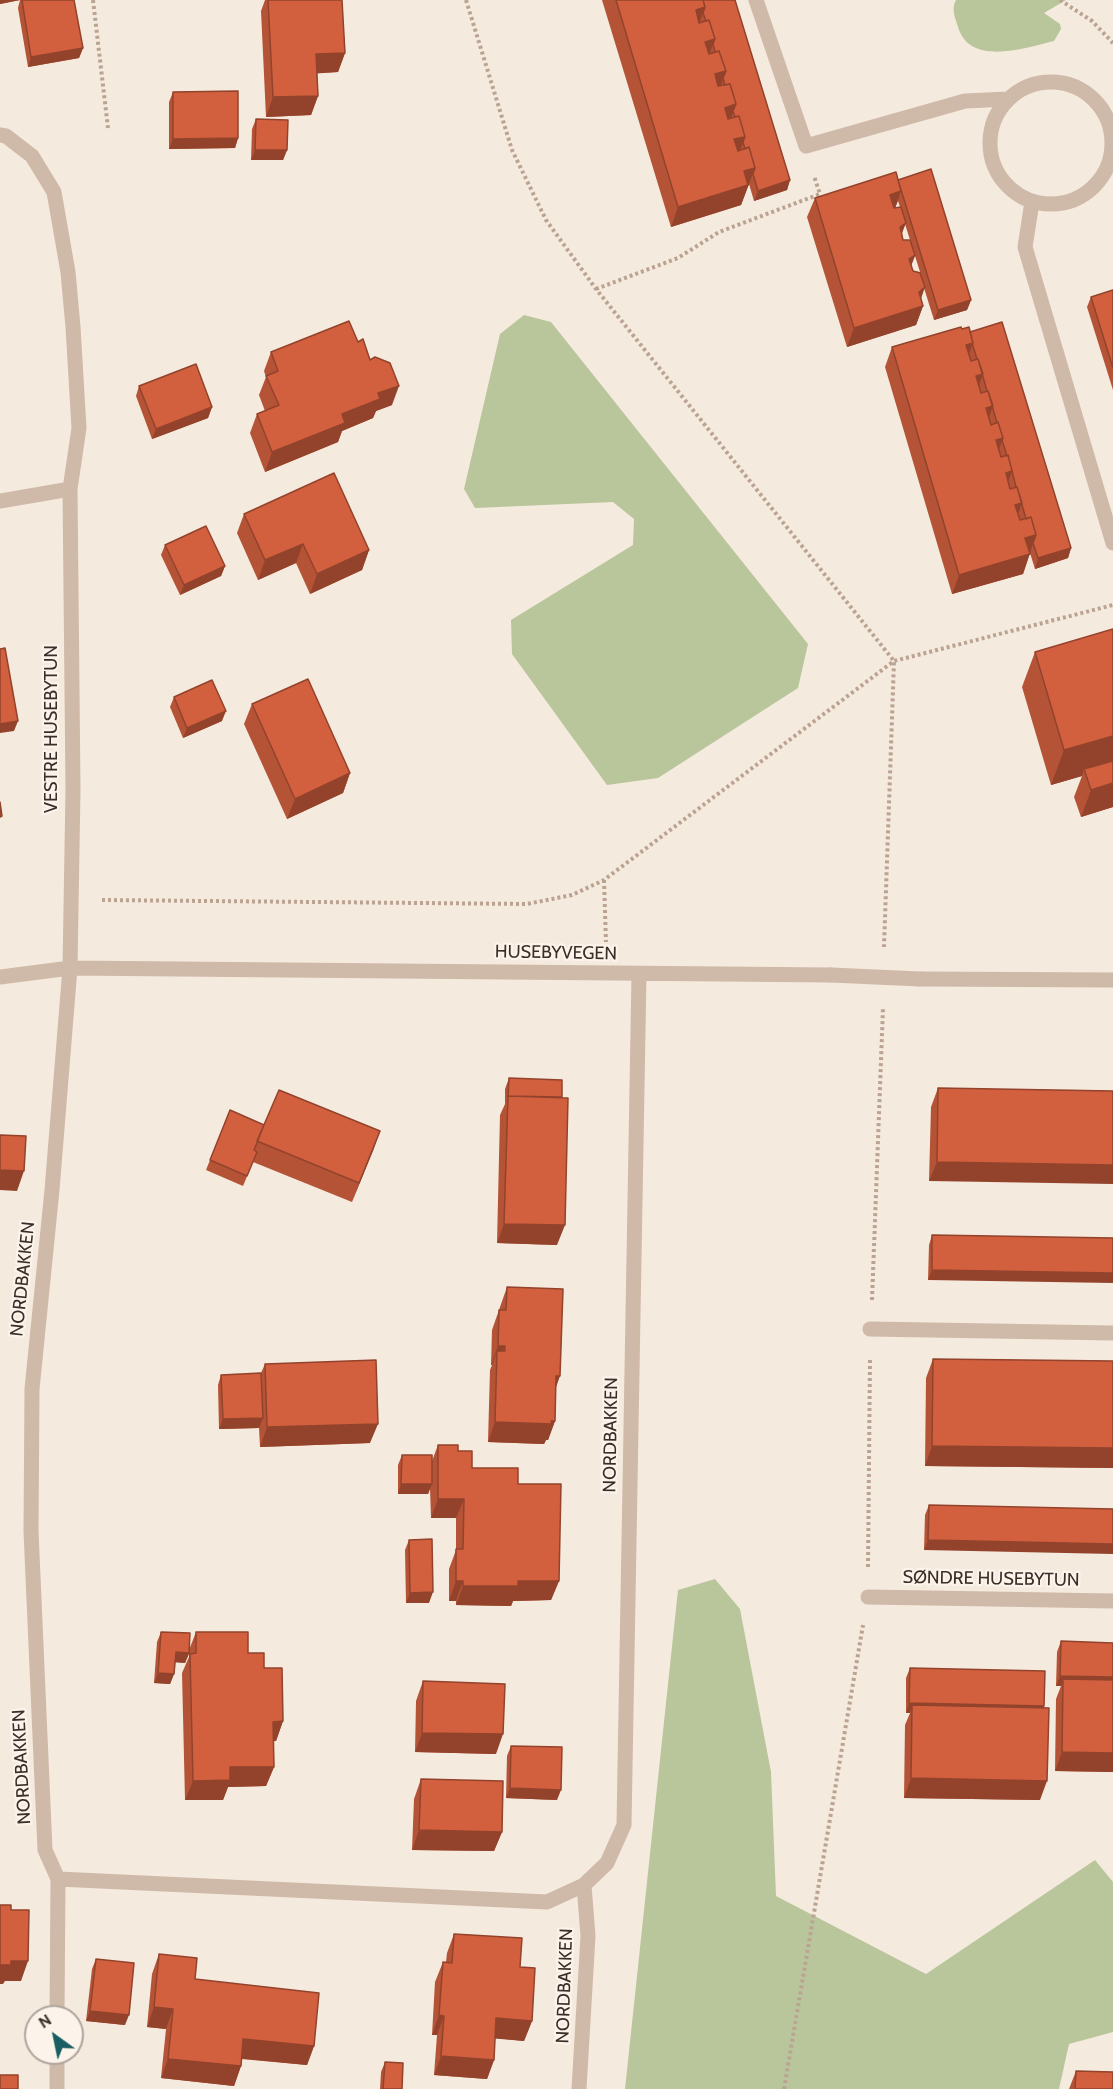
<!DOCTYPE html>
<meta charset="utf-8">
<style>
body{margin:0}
#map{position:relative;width:1113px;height:2089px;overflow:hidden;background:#f5eade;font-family:Cabin,sans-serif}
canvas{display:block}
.north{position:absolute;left:24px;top:2005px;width:60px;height:60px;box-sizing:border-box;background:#fcf4eb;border:2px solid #afa59d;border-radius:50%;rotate:327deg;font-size:16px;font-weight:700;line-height:24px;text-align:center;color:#3b2e29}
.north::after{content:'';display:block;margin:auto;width:21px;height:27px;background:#195e62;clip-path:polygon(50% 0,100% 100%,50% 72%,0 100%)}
</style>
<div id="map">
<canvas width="1113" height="2089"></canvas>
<div class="north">N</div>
</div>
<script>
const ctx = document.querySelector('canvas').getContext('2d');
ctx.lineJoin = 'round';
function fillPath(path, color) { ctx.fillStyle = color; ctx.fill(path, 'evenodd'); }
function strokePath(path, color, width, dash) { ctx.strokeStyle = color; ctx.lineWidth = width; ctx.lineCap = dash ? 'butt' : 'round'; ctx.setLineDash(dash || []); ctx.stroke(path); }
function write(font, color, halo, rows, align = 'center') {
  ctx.font = font + ' Cabin,sans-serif'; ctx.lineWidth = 4.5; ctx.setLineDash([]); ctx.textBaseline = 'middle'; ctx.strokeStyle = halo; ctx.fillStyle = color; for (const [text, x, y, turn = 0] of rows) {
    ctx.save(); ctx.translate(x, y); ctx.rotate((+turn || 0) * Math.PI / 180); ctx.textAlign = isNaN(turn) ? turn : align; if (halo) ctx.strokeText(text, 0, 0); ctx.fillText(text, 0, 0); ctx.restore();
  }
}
fillPath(new Path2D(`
 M956 0H1066L1044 13 1060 24 1061 29 1054 41C1025 48 970 67 958 27 955 17 951 9 956 0Z
 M524 315 551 322 808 644 798 688 658 778 607 785 512 654 511 620 633 545 634 519 613 502 475 508 464 489 500 334Z
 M715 1579 740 1609 771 1772 776 1896 926 1974 1095 1860 1113 1882V2032L1069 2044 1059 2089H625L678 1590Z`), '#b9c69c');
strokePath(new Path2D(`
 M93 0 108 128
 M466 0 512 150 546 220 596 289 894 661 884 947
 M1060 0 1092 21 1113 43
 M596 289 678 258 719 232 820 194 814 176
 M604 880 606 942
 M102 900 527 904 572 895 604 880 894 661 1113 605
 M872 1300 883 1008
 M868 1567 870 1359
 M784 2089 863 1625`), '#bba392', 4, [3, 3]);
strokePath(new Path2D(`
 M756 0 806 146 965 101 1008 99
 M990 143a61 61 0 1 1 122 0a61 61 0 1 1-122 0Z
 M0 135 6 136 32 156 54 192 68 272 73 327 79 428 70 489 73 789 70 968 52 1190 32 1389 31 1531 45 1850 58 1879 547 1902 584 1885 607 1863 624 1825 639 974
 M1032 202 1025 247 1113 543
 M0 501 70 489
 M0 977 70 968 831 975
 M920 979 1113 980
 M870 1329 1113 1333
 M868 1597 1113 1601
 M57 2017 58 1879
 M57 2089V2053
 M579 2089 588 1936 584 1885`), '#cfb9a8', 15);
strokePath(new Path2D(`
 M831 975 920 979`), '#cfb9a8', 15);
fillPath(new Path2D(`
 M0 0H74L83 48 79 58 28 67 18 8 20 0 0 4Z
 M265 0H342L345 53 338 72 317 73 318 96 311 115 266 117 261 11Z
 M602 0H735L790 180 787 190 754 201 749 184 741 205 671 227Z
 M173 92 238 138 235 148 169 149V102Z
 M256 119 287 150 283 160H251L252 129Z
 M898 180 971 300 967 310 934 320 924 288 921 298 923 306 916 325 847 347 807 217 815 198ZM898 201 900 207 895 208ZM905 224 910 240H903L902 234ZM915 256 920 272 913 271 911 266Z
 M1113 290V390L1087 307 1091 297Z
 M962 329 970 332 1071 548 1068 558 1035 569 1030 553 1023 574 952 594 885 367 892 347Z
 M358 342 370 360 392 405 376 411 373 418 342 431 338 442 265 472 250 433 257 414 265 411 259 395 266 377 264 371 271 352Z
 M139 386 212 407 208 418 152 439 136 396Z
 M244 514 369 550 362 570 310 594 296 563 258 580 237 533Z
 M165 545 225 566 221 576 180 595 161 555Z
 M1035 652 1113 807 1081 817 1074 797 1082 776 1051 785 1022 687Z
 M174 697 222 721 183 738 170 707Z
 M252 704 350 773 343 793 287 819 244 724Z
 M509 1078 562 1097 557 1245 497 1243 500 1115 505 1104V1089Z
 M938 1088 1113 1091 929 1181 931 1107Z
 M264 1125 380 1131 352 1202 253 1162 243 1186 206 1170 210 1160Z
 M932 1235 1113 1238 928 1280 929 1245Z
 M507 1287 556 1387 555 1421 548 1440H546L544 1444 488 1442 490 1370 492 1365H491L492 1330Z
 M933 1359 1113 1361V1468L925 1466 926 1378Z
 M265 1364 370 1443 260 1447 259 1428 219 1429 218 1385 221 1375 261 1373Z
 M438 1445 458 1451 472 1468 518 1484 559 1581 551 1600 513 1601 511 1606 456 1605V1601H449V1569L456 1550V1518H431L430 1488 428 1494H398V1465L402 1455 432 1461Z
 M929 1505 1113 1509 924 1550 925 1515Z
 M409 1540 429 1603H406L405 1550Z
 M161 1632 189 1650 196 1632 248 1653 264 1668 283 1721 276 1741H273L274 1767 266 1786 228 1787 223 1800H185L182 1673 189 1657V1654L185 1663 175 1662 174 1674 170 1684 154 1683 157 1642Z
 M1061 1641 1113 1643V1772L1055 1771 1056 1699 1061 1686H1056L1057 1652Z
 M910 1668 1044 1706 1040 1800 904 1798 905 1725 910 1713H906V1678Z
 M423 1681 496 1754 415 1752 416 1701Z
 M511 1746 557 1800 506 1798 507 1756Z
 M421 1779 502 1832 494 1851 412 1850 414 1799Z
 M454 1934 520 1967 532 2021 524 2041 495 2038 494 2060 487 2079 434 2075 437 2035H432L435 1982 443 1962H446L447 1953Z
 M159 1954 195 1979 314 2046 307 2065 241 2059V2066L234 2086 161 2078 166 2029 147 2027 152 1974Z
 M96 1959 125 2025 86 2021 92 1969Z
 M385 2062 402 2089H380L381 2072Z
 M1076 2071 1113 2089H1069Z`), '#b55336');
fillPath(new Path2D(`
 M0 0H20L0 4Z
 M705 7 698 27 696 10Z
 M715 39 708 58 705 42Z
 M83 48 79 58 28 67 31 57Z
 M345 53 338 72 309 74 316 54Z
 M726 71 719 91 715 74Z
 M318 96 311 115 266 117 273 97Z
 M736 104 729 124 725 108Z
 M745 137 738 156 734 139Z
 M238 138 235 148 169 149 173 139Z
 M255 150H287L283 160H251Z
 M755 168 741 205 671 227 678 207 744 171Z
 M790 180 787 190 754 201 758 191Z
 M901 191 894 211 890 195Z
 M906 223 898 242 900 227Z
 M915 255 908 274 909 259Z
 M925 287 918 307 923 306 916 325 847 347 854 328 919 292Z
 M971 300 967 310 934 320 938 310Z
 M973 343 966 362V345Z
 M983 374 976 394V376Z
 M399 386 392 405 376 411 373 418 342 431 338 442 265 472 272 452 378 393Z
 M993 406 986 426V408Z
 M212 407 208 418 152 439 156 429Z
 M1003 438 996 458V440Z
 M1012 471 1005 490 1006 473Z
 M1022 503 1015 523V505Z
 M1036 535 1023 574 952 594 959 575 1025 538Z
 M303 544 296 563 258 580 265 560Z
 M1071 548 1068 558 1035 569 1038 558Z
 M369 550 362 570 310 594 317 574Z
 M225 566 221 576 180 595 184 585Z
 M226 711 222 721 183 738 187 728Z
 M18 721 14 731 0 733V724Z
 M1113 736V767L1084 769 1082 776 1051 785 1064 750Z
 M350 773 343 793 287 819 295 799Z
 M1113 783V807L1081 817 1091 790Z
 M380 1131 373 1151 352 1202 359 1183Z
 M937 1162 1113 1165V1184L929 1181Z
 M0 1170 24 1171 17 1191 0 1190Z
 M504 1224 565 1225 557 1245 497 1243Z
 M932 1270 1113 1273V1283L928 1280Z
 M498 1346H505L498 1366 497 1351 492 1365H491Z
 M556 1376H560L553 1396Z
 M263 1418 259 1428 219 1429 223 1419Z
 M555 1421 548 1440H546L544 1444 488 1442 495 1422Z
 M378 1424 370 1443 260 1447 267 1427Z
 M932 1446 1113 1448V1468L925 1466Z
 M401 1484H432L428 1494H398Z
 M438 1499H464L456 1518H431Z
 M928 1540 1113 1544V1554L924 1550Z
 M456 1581H463L456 1601H449Z
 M518 1581H559L551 1600 513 1601 511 1606 456 1605 463 1586Z
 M433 1592 429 1603H406L410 1593Z
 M176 1652 189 1653 185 1663 172 1662Z
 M158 1673 174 1674 170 1684 154 1683Z
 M1060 1676 1113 1677V1688L1063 1679 1061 1686H1056Z
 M909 1703 1044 1706 1041 1716 912 1705 910 1713H906Z
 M283 1721 276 1741 266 1742 273 1722Z
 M422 1733 503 1734 496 1754 415 1752Z
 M1062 1752 1113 1753V1772L1055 1771Z
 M230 1767H274L266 1786 228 1787 223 1800H185L193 1781Z
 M911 1778 1047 1781 1040 1800 904 1798Z
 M510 1788 561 1790 557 1800 506 1798Z
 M419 1830 502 1832 494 1851 412 1850Z
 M11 1961H28L21 1981H5L3 1984H0V1965Z
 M154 2007 173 2009 166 2029 147 2027Z
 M90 2011 129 2015 125 2025 86 2021Z
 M439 2015 444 2016 437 2035H432Z
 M496 2018 532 2021 524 2041 489 2038Z
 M243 2039 314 2046 307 2065 236 2058Z
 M441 2056 494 2060 487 2079 434 2075Z
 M168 2059 241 2066 234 2086 161 2078Z`), '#93432c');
const building = new Path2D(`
 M22 0H74L83 48 31 57Z
 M268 0H342L345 53 316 54 318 96 273 97Z
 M616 0H703L705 7 696 10 699 23 709 20 715 39 705 42 709 54 719 51 726 71 715 74 718 86 730 84 736 104 725 108 728 119 739 116 745 137 734 139 738 151 749 147 755 168 744 171 748 185 678 207Z
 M703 0H735L790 180 758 191 753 174 755 168 749 147 745 149 743 142 745 137 739 116 735 117 733 111 736 104 730 84 725 85 723 78 726 71 719 51 715 52 713 44 715 39 709 20 706 21 703 13 705 7Z
 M238 91V138L173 139V92Z
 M256 119 288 120 287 150H255Z
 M931 169 971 300 938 310 898 180Z
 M896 172 901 191 890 195 894 208 901 207 906 223 900 227 903 240H910L915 255 909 259 913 271 920 273 925 287 919 292 923 306 854 328 815 198Z
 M1113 290V368L1091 297Z
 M349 321 358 342 363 339 370 360 375 357 390 363 399 386 378 393 380 399 342 414 345 423 272 452 257 414 279 405 266 376 278 371 271 352Z
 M1002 322 1071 548 1038 558 1033 543 1036 535 1031 517 1026 519 1017 487H1016L1008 455 1007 456 1002 440 1003 438 998 422 997 423 988 391H987L978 359H977L972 343H973L970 332Z
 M961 327 962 329 969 327 973 343 966 345 971 361 978 359 983 374 976 376 981 393 988 391 993 406 986 408 991 425 998 422 1003 438 996 440 1001 457 1008 455 1012 471 1006 473 1010 489 1017 487 1022 503 1015 505 1020 520 1031 517 1036 535 1025 538 1030 554 959 575 892 347Z
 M196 364 212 407 156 429 139 386Z
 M334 473 369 550 317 574 303 544 265 560 244 514Z
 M206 526 225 566 184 585 165 545Z
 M1113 629V736L1064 750 1035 652Z
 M5 648 18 721 0 724V649Z
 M308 679 350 773 295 799 252 704Z
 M212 680 226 711 187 728 174 697Z
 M1113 761V783L1091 790 1084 769Z
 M0 802 2 816 0 817Z
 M509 1078 562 1080V1097L508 1096Z
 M938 1088 1113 1091V1165L937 1162Z
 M279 1090 380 1131 359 1183 257 1141Z
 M508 1096 568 1098 565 1225 504 1224Z
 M230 1110 264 1125 254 1150 257 1152 247 1176 210 1160Z
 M0 1135 26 1136 24 1171 0 1170Z
 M932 1235 1113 1238V1273L932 1270Z
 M507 1287 563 1289 560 1376H556L555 1421H551L552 1424 495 1422 497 1351H505V1346H498L499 1310H506Z
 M933 1359 1113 1361V1448L932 1446Z
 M376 1360 378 1424 267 1427 265 1364Z
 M261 1373 263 1418 223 1419 221 1375Z
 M438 1445H458V1451H472V1468H518V1484H561L559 1581H518V1586H463V1581H456V1549H463L464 1499H438Z
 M402 1455H432V1484H401Z
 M929 1505 1113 1509V1544L928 1540Z
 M432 1539 433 1592 410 1593 409 1540Z
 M161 1632 190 1633 189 1653 176 1652 174 1674 158 1673Z
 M196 1632H248V1653H264V1668H282L283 1721 273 1722 274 1767H230V1780L193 1781 190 1654 196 1653Z
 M1061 1641 1113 1643V1677L1060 1676Z
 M910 1668 1045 1671 1044 1706 909 1703Z
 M1063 1679 1113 1680V1753L1062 1752Z
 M423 1681 505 1684 503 1734 422 1733Z
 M912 1705 1049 1708 1047 1781 911 1778Z
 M511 1746 562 1747 561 1790 510 1788Z
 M421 1779 503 1781 502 1832 419 1830Z
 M0 1905H11V1910H29L28 1961H11V1965H0Z
 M454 1934 522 1938 520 1967 535 1968 532 2021 496 2018 494 2060 441 2056 444 2016 439 2015 443 1962 452 1963Z
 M159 1954 197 1958 195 1979 319 1993 314 2046 243 2039 241 2066 168 2059 173 2009 154 2007Z
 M96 1959 134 1963 129 2015 90 2011Z
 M385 2062 403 2063 402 2089H383Z
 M1076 2071 1113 2072V2089H1075Z
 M0 2075H18V2089H0Z`);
fillPath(building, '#d2603f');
strokePath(building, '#93432c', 1.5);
write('18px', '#3b2e29', '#fcf4eb', [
 ["VESTRE HUSEBYTUN",52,729,-90],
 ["HUSEBYVEGEN",556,953,1],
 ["NORDBAKKEN",23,1279,-84],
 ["NORDBAKKEN",611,1435,-89],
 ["SØNDRE HUSEBYTUN",991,1579,1],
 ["NORDBAKKEN",22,1767,-93],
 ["NORDBAKKEN",565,1986,-88]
]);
</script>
